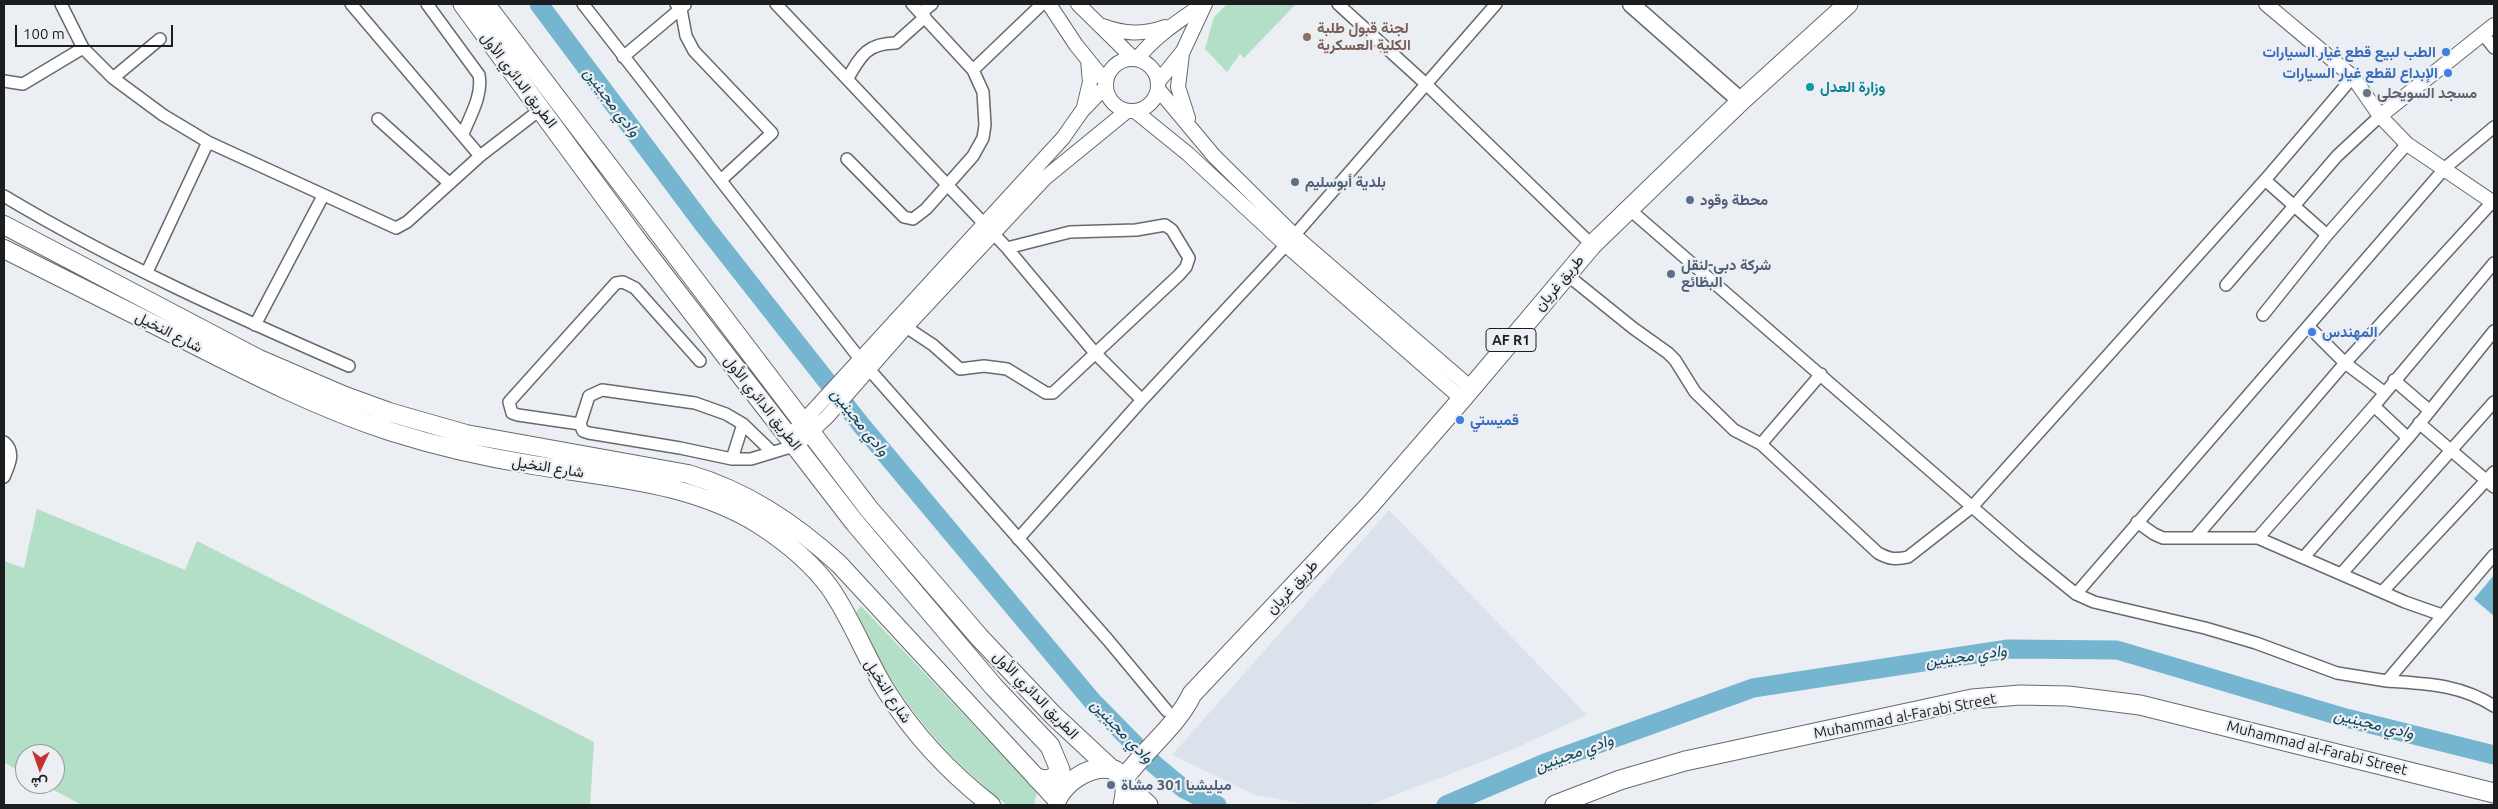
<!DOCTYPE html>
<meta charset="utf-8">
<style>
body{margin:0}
#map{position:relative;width:2498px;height:809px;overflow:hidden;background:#ebeef2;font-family:Ubuntu,Vazirmatn,sans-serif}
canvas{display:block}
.frame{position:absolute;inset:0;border:5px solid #1c1d1e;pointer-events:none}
.north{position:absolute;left:15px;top:744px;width:50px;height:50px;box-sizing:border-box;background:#ebeef2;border:1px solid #989a9d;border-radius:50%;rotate:183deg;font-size:14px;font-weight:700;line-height:20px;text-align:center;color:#1c1d1e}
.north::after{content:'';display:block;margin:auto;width:18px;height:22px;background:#c23330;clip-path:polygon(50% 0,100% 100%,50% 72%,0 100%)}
.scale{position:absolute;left:15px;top:25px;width:158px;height:22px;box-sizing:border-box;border:2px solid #1c1d1e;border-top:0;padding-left:6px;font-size:15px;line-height:18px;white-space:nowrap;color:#1c1d1e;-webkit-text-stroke:4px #ebeef2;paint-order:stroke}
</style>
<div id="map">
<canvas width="2498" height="809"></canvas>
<div class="frame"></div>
<div class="north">ش</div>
<div class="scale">100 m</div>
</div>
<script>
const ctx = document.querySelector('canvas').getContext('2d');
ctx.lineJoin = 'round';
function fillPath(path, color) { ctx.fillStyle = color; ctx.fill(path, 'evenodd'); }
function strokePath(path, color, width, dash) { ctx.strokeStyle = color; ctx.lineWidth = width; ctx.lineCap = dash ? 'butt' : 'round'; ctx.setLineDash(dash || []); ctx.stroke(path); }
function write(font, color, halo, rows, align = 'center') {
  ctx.font = font + ' Ubuntu,Vazirmatn,sans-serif'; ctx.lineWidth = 4.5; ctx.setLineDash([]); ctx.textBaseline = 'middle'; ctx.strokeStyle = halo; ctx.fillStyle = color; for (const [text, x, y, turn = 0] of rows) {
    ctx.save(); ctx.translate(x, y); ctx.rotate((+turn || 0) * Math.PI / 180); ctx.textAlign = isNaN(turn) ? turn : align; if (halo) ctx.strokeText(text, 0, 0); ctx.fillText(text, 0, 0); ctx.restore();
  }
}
fillPath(new Path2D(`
 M1389 510 1587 715 1507 752 1369 805H1311L1255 795 1172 755Z`), '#dae3ec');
fillPath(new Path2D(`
 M1227 4H1296L1244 58 1240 54 1227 72 1205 49 1214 17Z
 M37 509 185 570 197 541 594 742 590 805H82L42 784H55V754H25V775L4 762V561L24 568Z
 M861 606 1037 792 1034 805H1007C941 754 888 689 856 612Z`), '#b2dfc5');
fillPath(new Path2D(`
 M2494 575V616L2474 599Z`), '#76b5d0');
strokePath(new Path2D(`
 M539 4 704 225 862 426 1093 702 1155 765 1184 789 1217 805
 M1446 805 1545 763 1753 688 2008 649 2117 650 2346 718 2494 755`), '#76b5d0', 19);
const minor = new Path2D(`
 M61 4 83 48 113 78 163 115 208 142 396 228 407 222 480 156 541 109
 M351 4 480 156
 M427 4 479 75C483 95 470 116 463 134
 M583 4 860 359 1108 640 1167 711
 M676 4 681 9 686 36 694 51 772 133 721 180
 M776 4 1007 248 1095 353 1142 400
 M1338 4 1427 85 1592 245
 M921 13 932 4
 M2483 34 2494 48
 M623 57 685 5
 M973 70 1042 4
 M113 78 160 39
 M848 78C861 55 868 43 896 43L925 17
 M4 81 23 84 83 48
 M378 119 449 183
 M847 159 904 217 913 219 926 209 973 156 983 138 985 125 983 92 973 70 912 4
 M2265 180 2327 235
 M4 196C114 262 232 315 349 366
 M1629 209 2023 551 2076 594 2094 602 2205 628 2256 643 2337 673 2387 681 2494 555
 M147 272 208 142
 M1566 274 1633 328 1668 353 1675 360 1695 392 1734 430 1761 444 1878 553C1889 559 1896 560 1908 557L1972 507 2265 180 2353 77
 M2226 285 2337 156 2380 116
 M2263 315 2327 235 2407 144
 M255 325 323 196
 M906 327 933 345 960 369 984 366 1007 369 1046 393H1053L1179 275 1186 267 1189 258 1172 230 1165 225 1136 230 1070 232 1007 248
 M2309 327 2345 363 2385 393
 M2394 380 2430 411
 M2374 406 2408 438
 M2419 423 2494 487
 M580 424 518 415 512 413 509 402 616 283 623 282 635 288 700 361
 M4 442C16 452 9 465 4 477
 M1761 444 1821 374
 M772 452 743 424 726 414 695 403 602 390 589 396 580 424 583 431 589 433 680 448 732 459H751L797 445
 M732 459 743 424
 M2137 522 2154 534 2163 538H2258L2405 602 2442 615
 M2195 538 2345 363 2494 200
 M2258 538 2374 406 2494 263
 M1018 539 1142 400 1286 245 1496 4
 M2304 557 2408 438 2494 331
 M2342 573 2494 402
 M2383 591 2494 472
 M2076 594 2445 168 2494 127
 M2387 681C2427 684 2459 684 2494 706`);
const tertiary = new Path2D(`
 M1049 4 1076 45 1106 82
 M1078 4 1134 59
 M2266 4 2353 77 2380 116 2407 144 2494 203
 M1103 26C1125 34 1142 35 1165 27
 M1182 54 1178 87 1188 118
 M1106 85a26 26 0 1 1 52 0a26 26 0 1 1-52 0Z
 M1137 59C1155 36 1179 21 1203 4
 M1158 82 1183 51 1205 4
 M1158 89 1214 156 1295 236 1471 388
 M1084 107 1090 82 1088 60
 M1135 111 1188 154 1286 245 1462 399
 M2380 116 2494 25
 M790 436 1063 138 1082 111 1105 87
 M797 445 827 417 906 327 1045 178 1127 111`);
const secondary = new Path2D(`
 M1631 4 1741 101`);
const primary = new Path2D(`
 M4 225 259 359 345 396 389 412 466 434 688 474C746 491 794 523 839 564L1057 800
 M4 249C65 280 127 311 189 342 254 375 319 408 389 431 436 446 484 457 533 465 611 478 691 482 760 525 786 542 812 563 830 588 853 621 866 659 887 692 915 736 950 773 991 805`);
const trunk = new Path2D(`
 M463 4 635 238 855 523 994 687 1050 746 1060 770 1059 795
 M485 4 869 509 980 638 1053 715 1111 769
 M1037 778C1047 782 1055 779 1060 770
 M1123 780C1144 750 1177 726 1192 694L1370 505 1462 399 1592 245 1741 101 1848 4
 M1124 783 1148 805
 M1057 799C1075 764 1137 750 1123 805
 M1555 805 1620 780 1685 761 1972 699 2020 695 2068 696 2140 705 2494 793`);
strokePath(minor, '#676a6d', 14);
strokePath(tertiary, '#676a6d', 16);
strokePath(secondary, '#676a6d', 19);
strokePath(primary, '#676a6d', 20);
strokePath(trunk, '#676a6d', 21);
strokePath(minor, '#fff', 11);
strokePath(tertiary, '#fff', 14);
strokePath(secondary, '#fff', 16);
strokePath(primary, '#fff', 18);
strokePath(trunk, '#fff', 19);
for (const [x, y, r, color] of [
 [1307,37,5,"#8d6e63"],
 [2446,52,5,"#3f7fe0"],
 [2448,73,5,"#3f7fe0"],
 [1810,87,5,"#0f9aa8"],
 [2367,93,5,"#6b7280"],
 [1295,182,5,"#5c6f8a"],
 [1690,200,5,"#5c6f8a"],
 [1671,274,5,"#5c6f8a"],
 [2312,332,5,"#3f7fe0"],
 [1460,420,5,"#3f7fe0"],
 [1111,785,5,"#5c6f8a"]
]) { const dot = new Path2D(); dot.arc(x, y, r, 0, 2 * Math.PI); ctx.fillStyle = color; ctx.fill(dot); strokePath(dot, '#ebeef2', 2); }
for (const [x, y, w] of [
 [1511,340,50]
]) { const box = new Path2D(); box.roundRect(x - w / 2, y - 11.5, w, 23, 4); ctx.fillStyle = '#ebeef2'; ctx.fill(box); strokePath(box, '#1c1d1e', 1); }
write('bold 14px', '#1c1d1e', null, [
 ["AF R1",1511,340]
]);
write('bold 15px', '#785e54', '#ebeef2', [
 ["لجنة قبول طلبة",1317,28],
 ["الكلية العسكرية",1317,45]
], 'left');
write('bold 15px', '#366cbe', '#ebeef2', [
 ["الطب لبيع قطع غيار السيارات",2436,52],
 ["الإبداع لقطع غيار السيارات",2438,73],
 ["المهندس",2322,332,"left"],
 ["قميستي",1470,420,"left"]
], 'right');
write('15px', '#1c1d1e', '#ebeef2', [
 ["الطريق الدائري الأول",519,80,53],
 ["طريق غريان",1559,283,-50],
 ["شارع النخيل",169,332,27],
 ["الطريق الدائري الأول",763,403,52],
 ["شارع النخيل",548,467,9],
 ["طريق غريان",1292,587,-47],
 ["شارع النخيل",888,691,57],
 ["الطريق الدائري الأول",1036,695,46],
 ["Muhammad al-Farabi Street",1905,716,-11],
 ["Muhammad al-Farabi Street",2317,748,14]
]);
write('bold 15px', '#0d838f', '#ebeef2', [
 ["وزارة العدل",1820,87]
], 'left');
write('bold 15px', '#5b616d', '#ebeef2', [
 ["مسجد السويحلى",2377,93]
], 'left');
write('bold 15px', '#4e5e75', '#ebeef2', [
 ["بلدية أبوسليم",1305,182],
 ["محطة وقود",1700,200],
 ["شركة دبي-لنقل",1681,265],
 ["البظائع",1681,282],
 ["ميليشيا 301 مشاة",1121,785]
], 'left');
write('italic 16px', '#0d4457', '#ebeef2', [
 ["وادي مجينين",612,102,53],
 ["وادي مجينين",860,422,51],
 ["وادي مجينين",1966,656,-8],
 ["وادي مجينين",2374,724,14],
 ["وادي مجينين",1122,731,46],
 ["وادي مجينين",1574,753,-20]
]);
</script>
